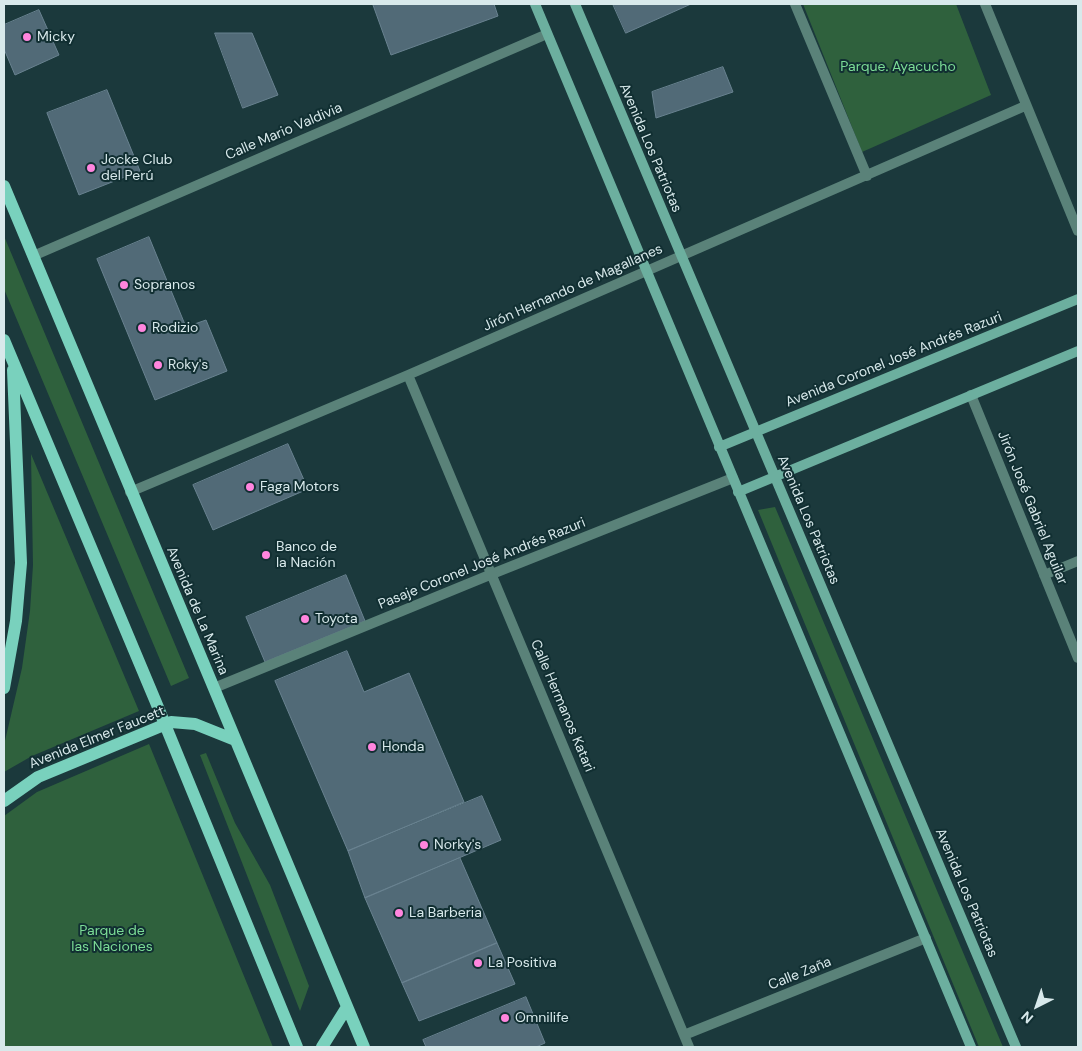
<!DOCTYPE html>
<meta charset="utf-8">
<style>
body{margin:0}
#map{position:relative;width:1082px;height:1051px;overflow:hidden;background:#1b393c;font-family:"DM Sans",sans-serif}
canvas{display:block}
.frame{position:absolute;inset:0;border:5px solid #d8e9eb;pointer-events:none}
.north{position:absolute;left:1012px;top:981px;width:50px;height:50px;-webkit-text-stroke:4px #112f32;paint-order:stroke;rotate:221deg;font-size:14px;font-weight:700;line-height:20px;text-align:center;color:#d8e9eb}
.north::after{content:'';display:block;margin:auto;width:18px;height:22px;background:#d8e9eb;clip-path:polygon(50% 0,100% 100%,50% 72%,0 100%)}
</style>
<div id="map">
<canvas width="1082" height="1051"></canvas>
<div class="frame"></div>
<div class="north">N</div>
</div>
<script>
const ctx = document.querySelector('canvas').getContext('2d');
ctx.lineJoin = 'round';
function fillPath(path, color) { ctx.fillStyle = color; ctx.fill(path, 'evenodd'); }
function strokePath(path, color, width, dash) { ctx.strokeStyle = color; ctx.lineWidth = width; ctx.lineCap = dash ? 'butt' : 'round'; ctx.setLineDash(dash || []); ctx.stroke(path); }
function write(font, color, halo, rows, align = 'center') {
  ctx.font = font + ' "DM Sans",sans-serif'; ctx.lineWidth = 4; ctx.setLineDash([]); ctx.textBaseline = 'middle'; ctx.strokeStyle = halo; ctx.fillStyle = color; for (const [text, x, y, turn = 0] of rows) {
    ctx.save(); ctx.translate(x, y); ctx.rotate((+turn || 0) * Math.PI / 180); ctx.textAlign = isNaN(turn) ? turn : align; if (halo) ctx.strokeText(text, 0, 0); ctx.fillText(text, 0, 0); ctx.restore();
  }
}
fillPath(new Path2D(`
 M803 4H956L991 95 862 152Z
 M4 236 189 678 171 686 4 289Z
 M31 454 139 711 32 756 4 772V745L22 668 30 611 33 565Z
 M775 507 1003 1047H979L758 510Z
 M149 744 273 1047H4V816L37 792Z
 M206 753 235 823 270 885 309 986 300 1011 200 755Z`), '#2f613d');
const building = new Path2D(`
 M379 4H494L498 16 391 55 373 5Z
 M613 4H691L626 33Z
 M39 10 59 55 15 75 4 49V25Z
 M215 33H252L278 95 243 108Z
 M723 67 733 92 656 118 652 92Z
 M107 90 140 171 79 195 47 113Z
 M149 237 186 327 206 320 227 371 155 400 97 259Z
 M288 444 308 489 213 530 193 485Z
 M346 575 365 621 265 662 246 617Z
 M347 651 364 692 409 673 464 802 348 851 275 681Z
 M482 796 501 840 365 898 348 851Z
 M460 858 497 943 402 983 365 898Z
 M497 943 515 984 419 1021 402 983Z
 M526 997 545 1043 536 1047H426L423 1040Z`);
fillPath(building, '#516a77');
strokePath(building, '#698290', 1);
strokePath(new Path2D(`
 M492 574 733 478`), '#5a8279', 10);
strokePath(new Path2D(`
 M795 4 867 176
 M985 4 1078 231
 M33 256 547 34
 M408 375 689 1047
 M971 395 1078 658
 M130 492 408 375 1025 106
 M1044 575 1078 561
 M214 688 492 574
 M684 1035 926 938`), '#5a8279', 10);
strokePath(new Path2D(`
 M535 4 971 1047
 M575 4 1016 1047
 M719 447 1078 299
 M738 492 1078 351`), '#6caf9f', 10);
strokePath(new Path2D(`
 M4 186 364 1047
 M4 340 155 700 297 1047
 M4 688 16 621 21 563 13 370
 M4 801 38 777 171 722 195 724 235 740
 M322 1047 347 1007`), '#79d1bd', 12);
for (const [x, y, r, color] of [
 [27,37,5,"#ff85de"],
 [91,168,5,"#ff85de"],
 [124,285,5,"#ff85de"],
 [142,328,5,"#ff85de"],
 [158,365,5,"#ff85de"],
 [250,487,5,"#ff85de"],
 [266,555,5,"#ff85de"],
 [305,619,5,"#ff85de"],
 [372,747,5,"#ff85de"],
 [424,845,5,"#ff85de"],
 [399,913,5,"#ff85de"],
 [478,963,5,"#ff85de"],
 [505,1018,5,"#ff85de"]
]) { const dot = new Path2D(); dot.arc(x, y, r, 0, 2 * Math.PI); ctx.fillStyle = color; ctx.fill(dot); strokePath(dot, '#112f32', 2); }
write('14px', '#d8e9eb', '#112f32', [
 ["Micky",37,37],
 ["Jocke Club",101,160],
 ["del Perú",101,176],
 ["Sopranos",134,285],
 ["Rodizio",152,328],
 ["Roky's",168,365],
 ["Faga Motors",260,487],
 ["Banco de",276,547],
 ["la Nación",276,563],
 ["Toyota",315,619],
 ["Honda",382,747],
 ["Norky's",434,845],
 ["La Barberia",409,913],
 ["La Positiva",488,963],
 ["Omnilife",515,1018]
], 'left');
write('14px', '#7cdc96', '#112f32', [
 ["Parque. Ayacucho",898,67],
 ["Parque de",112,931],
 ["las Naciones",112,947]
]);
write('14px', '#d8e9eb', '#112f32', [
 ["Calle Mario Valdivia",284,132,-23],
 ["Avenida Los Patriotas",650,148,67],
 ["Jirón Hernando de Magallanes",573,288,-24],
 ["Avenida Coronel José Andrés Razuri",894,360,-22],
 ["Jirón José Gabriel Aguilar",1032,508,68],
 ["Avenida Los Patriotas",808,520,67],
 ["Pasaje Coronel José Andrés Razuri",482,564,-22],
 ["Avenida de La Marina",197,611,67],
 ["Calle Hermanos Katari",562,706,67],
 ["Avenida Elmer Faucett",97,738,-22],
 ["Avenida Los Patriotas",966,893,67],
 ["Calle Zaña",800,974,-22]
]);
</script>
